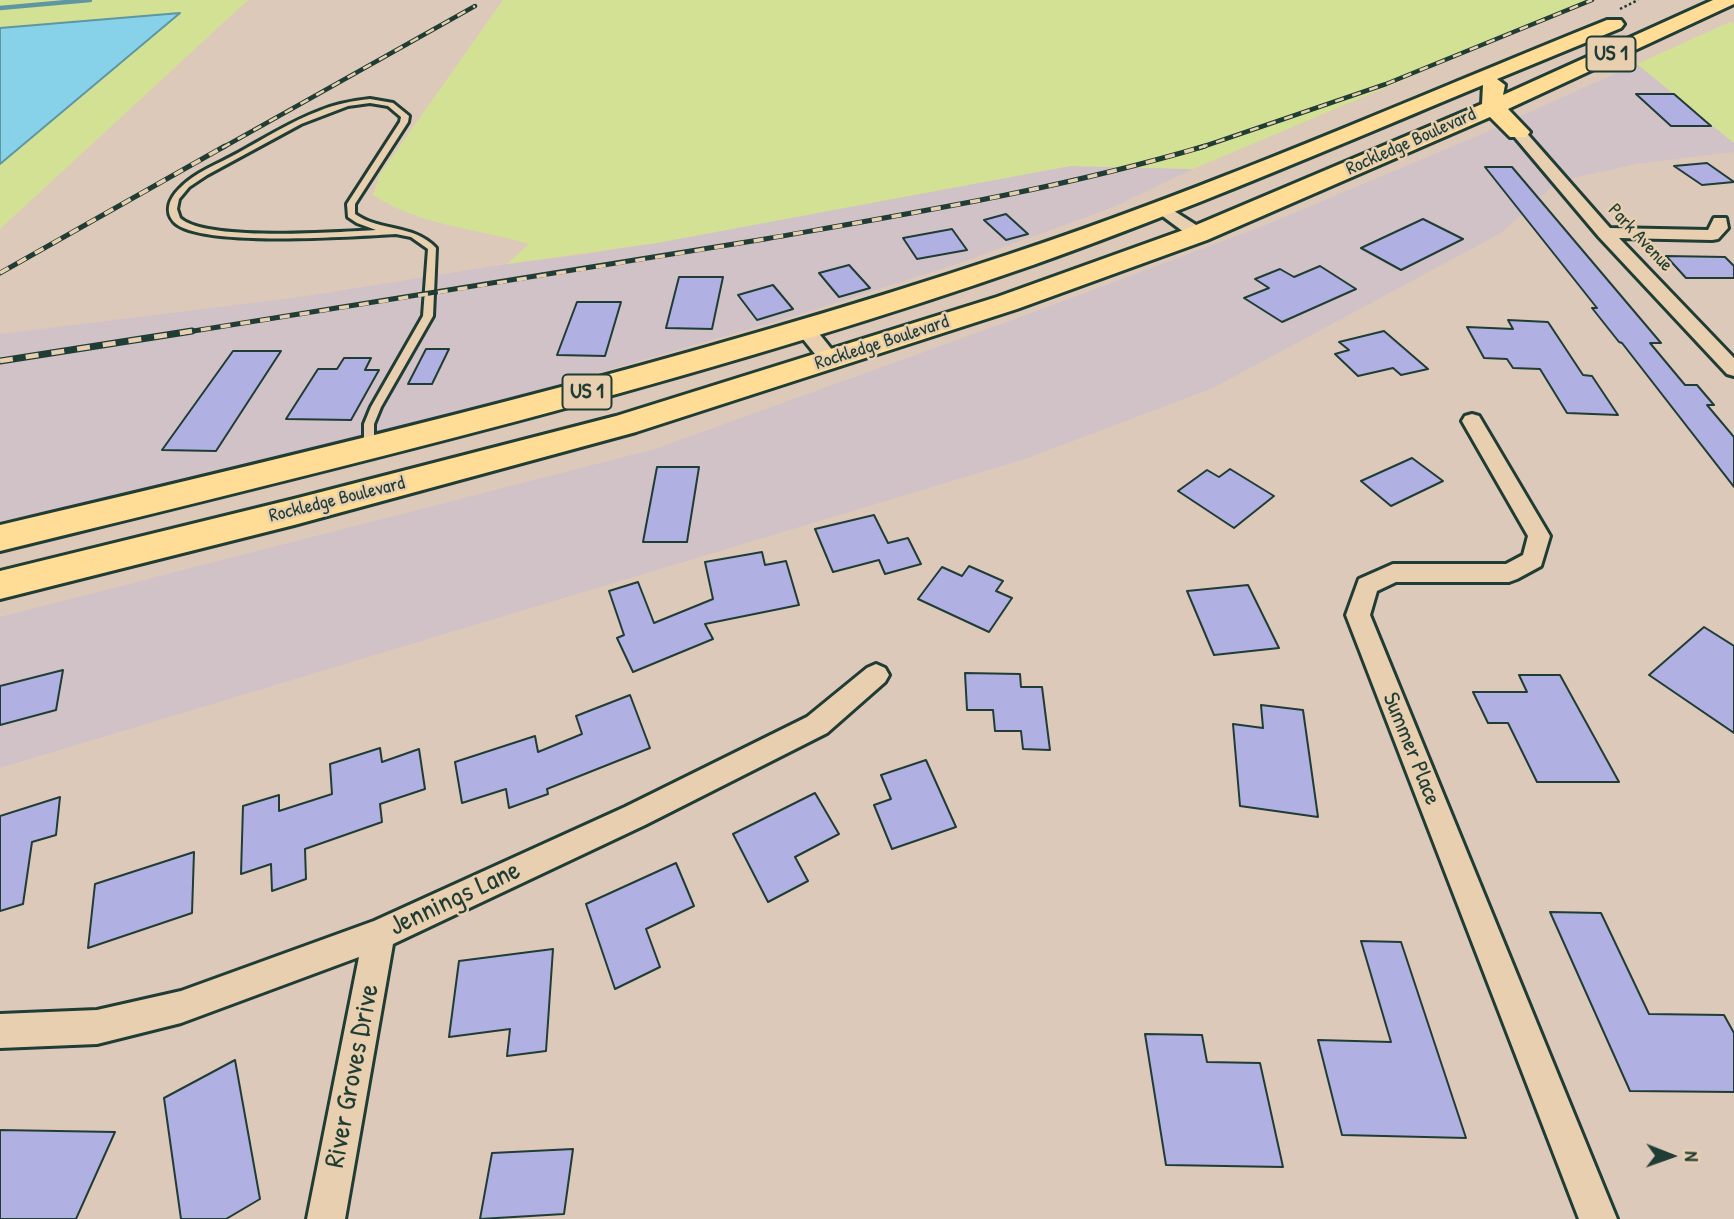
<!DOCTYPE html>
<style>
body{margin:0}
#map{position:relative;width:1734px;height:1219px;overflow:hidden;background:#ddc9ba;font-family:"Patrick Hand",sans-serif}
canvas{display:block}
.north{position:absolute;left:1636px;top:1121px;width:70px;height:70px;-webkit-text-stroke:5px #e8cfb0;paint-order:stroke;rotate:91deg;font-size:19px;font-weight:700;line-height:28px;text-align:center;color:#1f3d34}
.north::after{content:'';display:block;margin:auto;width:24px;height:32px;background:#1f3d34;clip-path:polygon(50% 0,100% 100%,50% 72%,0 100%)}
</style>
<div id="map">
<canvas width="1734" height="1219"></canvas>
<div class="north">N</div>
</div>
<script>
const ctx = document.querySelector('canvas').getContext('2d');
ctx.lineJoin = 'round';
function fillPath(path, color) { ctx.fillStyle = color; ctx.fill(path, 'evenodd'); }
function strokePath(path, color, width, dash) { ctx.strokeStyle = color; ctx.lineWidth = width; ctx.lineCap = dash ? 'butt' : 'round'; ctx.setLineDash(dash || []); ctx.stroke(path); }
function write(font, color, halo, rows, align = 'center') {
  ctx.font = font + ' "Patrick Hand",sans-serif'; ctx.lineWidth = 5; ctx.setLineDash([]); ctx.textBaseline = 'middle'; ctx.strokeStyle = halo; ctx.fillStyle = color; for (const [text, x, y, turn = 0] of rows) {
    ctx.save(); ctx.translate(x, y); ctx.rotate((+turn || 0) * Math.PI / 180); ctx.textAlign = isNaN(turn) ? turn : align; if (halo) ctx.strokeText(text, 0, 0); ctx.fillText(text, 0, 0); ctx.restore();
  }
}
fillPath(new Path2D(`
 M1637 64 1734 143V152L1636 164 1569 179 1530 133 1514 119Z
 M1496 128 1510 133 1554 185 1501 233 1213 388 1025 459 0 768V617L655 449 1015 319 1268 224Z
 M1070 166 1193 169 1111 208 954 265 791 317 311 456 0 530V334L300 297 507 264 588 254Z`), '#d0c2c6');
fillPath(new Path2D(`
 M0 0H248L0 229V164L179 14 0 28Z
 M503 0H1592L1193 169 1070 166 657 243 507 264 529 244C476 228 421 226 373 195L380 174Z
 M1730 22 1734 24V143L1637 64Z`), '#d3e195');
const water = new Path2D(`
 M180 13 0 164V28Z`);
fillPath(water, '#88d2e9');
strokePath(water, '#5e96a1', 2);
strokePath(new Path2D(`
 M0 8 90 0`), '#5e96a1', 4.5);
const building = new Path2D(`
 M1636 94H1674L1711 126H1671Z
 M1707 163 1734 182 1702 185 1674 166Z
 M1485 167H1512L1661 343H1650L1685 385H1697L1714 405H1707L1734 437V487L1622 343 1619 342 1592 308H1597Z
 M1006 214 1028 234 1006 240 984 220Z
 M1423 219 1463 239 1401 270 1361 248Z
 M952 229 967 250 917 259 903 238Z
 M1666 256 1725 257 1734 266V278H1686Z
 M849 265 870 288 839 297 819 273Z
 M1320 266 1356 289 1282 322 1244 298 1269 288 1255 279 1280 269 1294 277Z
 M679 277H723L712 329 666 328Z
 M773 285 793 309 757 320 738 295Z
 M577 302H621L605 356 557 355Z
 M1508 320 1548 322 1583 375 1592 376 1618 415 1567 413 1540 369 1513 368 1507 359 1484 358 1467 327 1513 329Z
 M1384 331 1428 369 1401 375 1393 368 1358 376 1335 354 1349 350 1339 342Z
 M426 349H449L432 384H408Z
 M233 351H281L216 451 162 450Z
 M344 358H371L365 370H379L351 420 286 419 318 369H337Z
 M1412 458 1443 481 1391 506 1361 481Z
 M657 467H699L687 542H643Z
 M1230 469 1274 496 1234 528 1178 491 1207 470 1219 477Z
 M874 515 888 543 908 538 921 564 885 574 879 560 833 572 815 529Z
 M762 552 765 565 786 561 799 605 705 624 713 639 633 672 617 638 624 635 609 591 638 582 654 623 713 599 705 562Z
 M969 566 1003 581 996 591 1012 598 989 632 918 599 942 567 962 576Z
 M1248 585 1279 648 1214 655 1187 591Z
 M1704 627 1734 646V733L1649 675Z
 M63 670 56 710 0 725V686Z
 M965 673 1020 674 1021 687H1042L1050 750 1023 749 1021 731H995L993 710H967Z
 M1519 675H1560L1619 782H1537L1508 723H1488L1473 692H1527Z
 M630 695 650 748 547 789 548 794 509 808 506 789 462 803 455 762 535 736 538 752 582 734 576 716Z
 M1261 705 1303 710 1318 817 1240 806 1233 724 1263 728Z
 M380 748 382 762 419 749 425 789 380 804 382 822 305 849 306 879 272 891 271 864 241 874 243 806 279 795V811L332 794 330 764Z
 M926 760 956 827 892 849 874 805 891 799 881 775Z
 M815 793 839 834 795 857 808 881 768 902 733 834Z
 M60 797 56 835 32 842 23 904 0 911V816Z
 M194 852 192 913 88 948 95 884Z
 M676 863 694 906 646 929 660 967 615 989 586 904Z
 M1550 912 1601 913 1649 1014 1724 1015 1734 1033V1092L1630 1091Z
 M1361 941 1401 942 1466 1138 1342 1135 1318 1040 1391 1042Z
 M553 949 546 1051 507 1056 510 1029 449 1037 459 961Z
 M1145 1034 1202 1035 1207 1062 1260 1063 1283 1167 1166 1165Z
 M235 1060 260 1199 226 1219H181L164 1098Z
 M0 1130 115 1132 76 1219H0Z
 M573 1149 564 1214 480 1219 492 1153Z`);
fillPath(building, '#b0b0e2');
strokePath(building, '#1f3d34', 2);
const service = new Path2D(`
 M370 99 393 103 409 116 408 122 355 204V214C380 232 414 224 436 248L433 316 381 407 374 424V449L369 453 364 449V424L371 407 423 316 428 249 411 237 396 234C357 236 198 248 174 222 164 211 170 198 179 189 195 172 218 164 238 153 265 138 290 122 319 111 335 104 352 101 370 99ZM370 103 388 106 401 117 400 122 347 204 348 217 357 223 376 230C337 232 206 242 180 218L177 209 179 199 189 187 207 175 301 124 348 106Z`);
const minor = new Path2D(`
 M1518 128 1523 129 1610 228 1708 230 1714 218H1726L1728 228 1718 239 1712 240 1619 238 1734 358V376L1727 374 1599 237 1513 135 1511 132 1513 129Z
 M1163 204 1204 230 1206 234 1204 238H1192L1157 212 1155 209Z
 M806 324 813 326 837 356 840 360 837 364H823L799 334 797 330 799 326Z
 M1472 414 1479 416 1550 536 1541 566 1517 579 1509 582H1396L1377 591 1370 615 1617 1219H1579L1346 615 1359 579 1393 564H1506L1523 555 1528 536 1462 421 1465 416Z
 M876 664 885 668 889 675 885 682 827 733 645 825 393 944 345 1219H307L359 957 181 1023 97 1044 0 1048V1014L97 1010 181 991 374 921 625 807 807 717 867 668Z`);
const primary = new Path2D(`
 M1713 0H1734V4L1508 109 1530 132 1526 137H1510L1490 117 1207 240 1017 309 636 432 294 525 0 599V571L294 499 616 416 997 297 1189 228 1482 104 1483 85C1334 147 1185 211 1033 265 695 383 346 466 0 551V525C339 445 677 365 1007 255 1211 188 1408 100 1607 20H1621L1624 24 1621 28 1497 79 1505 85 1503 95Z`);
strokePath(service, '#1f3d34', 6);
strokePath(minor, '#1f3d34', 6);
strokePath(primary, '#1f3d34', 6);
strokePath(new Path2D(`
 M1620 9 1638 0`), '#1f3d34', 2.5, [2.5, 2.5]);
fillPath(service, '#e8cfb0');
fillPath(minor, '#e8cfb0');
fillPath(primary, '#ffdd96');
const railFar2 = new Path2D(`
 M222 148 475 6
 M1199 148 1386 84 1592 0`);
const railFar1 = new Path2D(`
 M0 273 225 146
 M181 333C376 302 571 272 765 239 913 213 1061 189 1205 146`);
const rail = new Path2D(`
 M0 361 192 331`);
strokePath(railFar2, '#1f3d34', 4.5);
strokePath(railFar1, '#1f3d34', 5);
strokePath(rail, '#1f3d34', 7);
strokePath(railFar2, '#e8cfb0', 2.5, [9]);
strokePath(railFar1, '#e8cfb0', 3.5, [10]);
strokePath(rail, '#e8cfb0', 4.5, [13]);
write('19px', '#1f3d34', '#e8cfb0', [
 ["Rockledge Boulevard",1411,142,-24],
 ["Park Avenue",1640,238,47],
 ["Rockledge Boulevard",882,343,-18],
 ["Rockledge Boulevard",337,500,-14]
]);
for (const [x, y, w] of [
 [1611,54,49],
 [587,392,49]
]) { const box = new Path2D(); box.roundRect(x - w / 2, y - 17.5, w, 35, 5); ctx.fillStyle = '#e8cfb0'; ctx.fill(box); strokePath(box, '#1f3d34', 2); }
write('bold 21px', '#1f3d34', null, [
 ["US 1",1611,54],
 ["US 1",587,392]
]);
write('23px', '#1f3d34', '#e8cfb0', [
 ["Summer Place",1411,749,68]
]);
write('28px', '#1f3d34', '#e8cfb0', [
 ["Jennings Lane",455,899,-25],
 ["River Groves Drive",353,1076,-79]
]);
</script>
